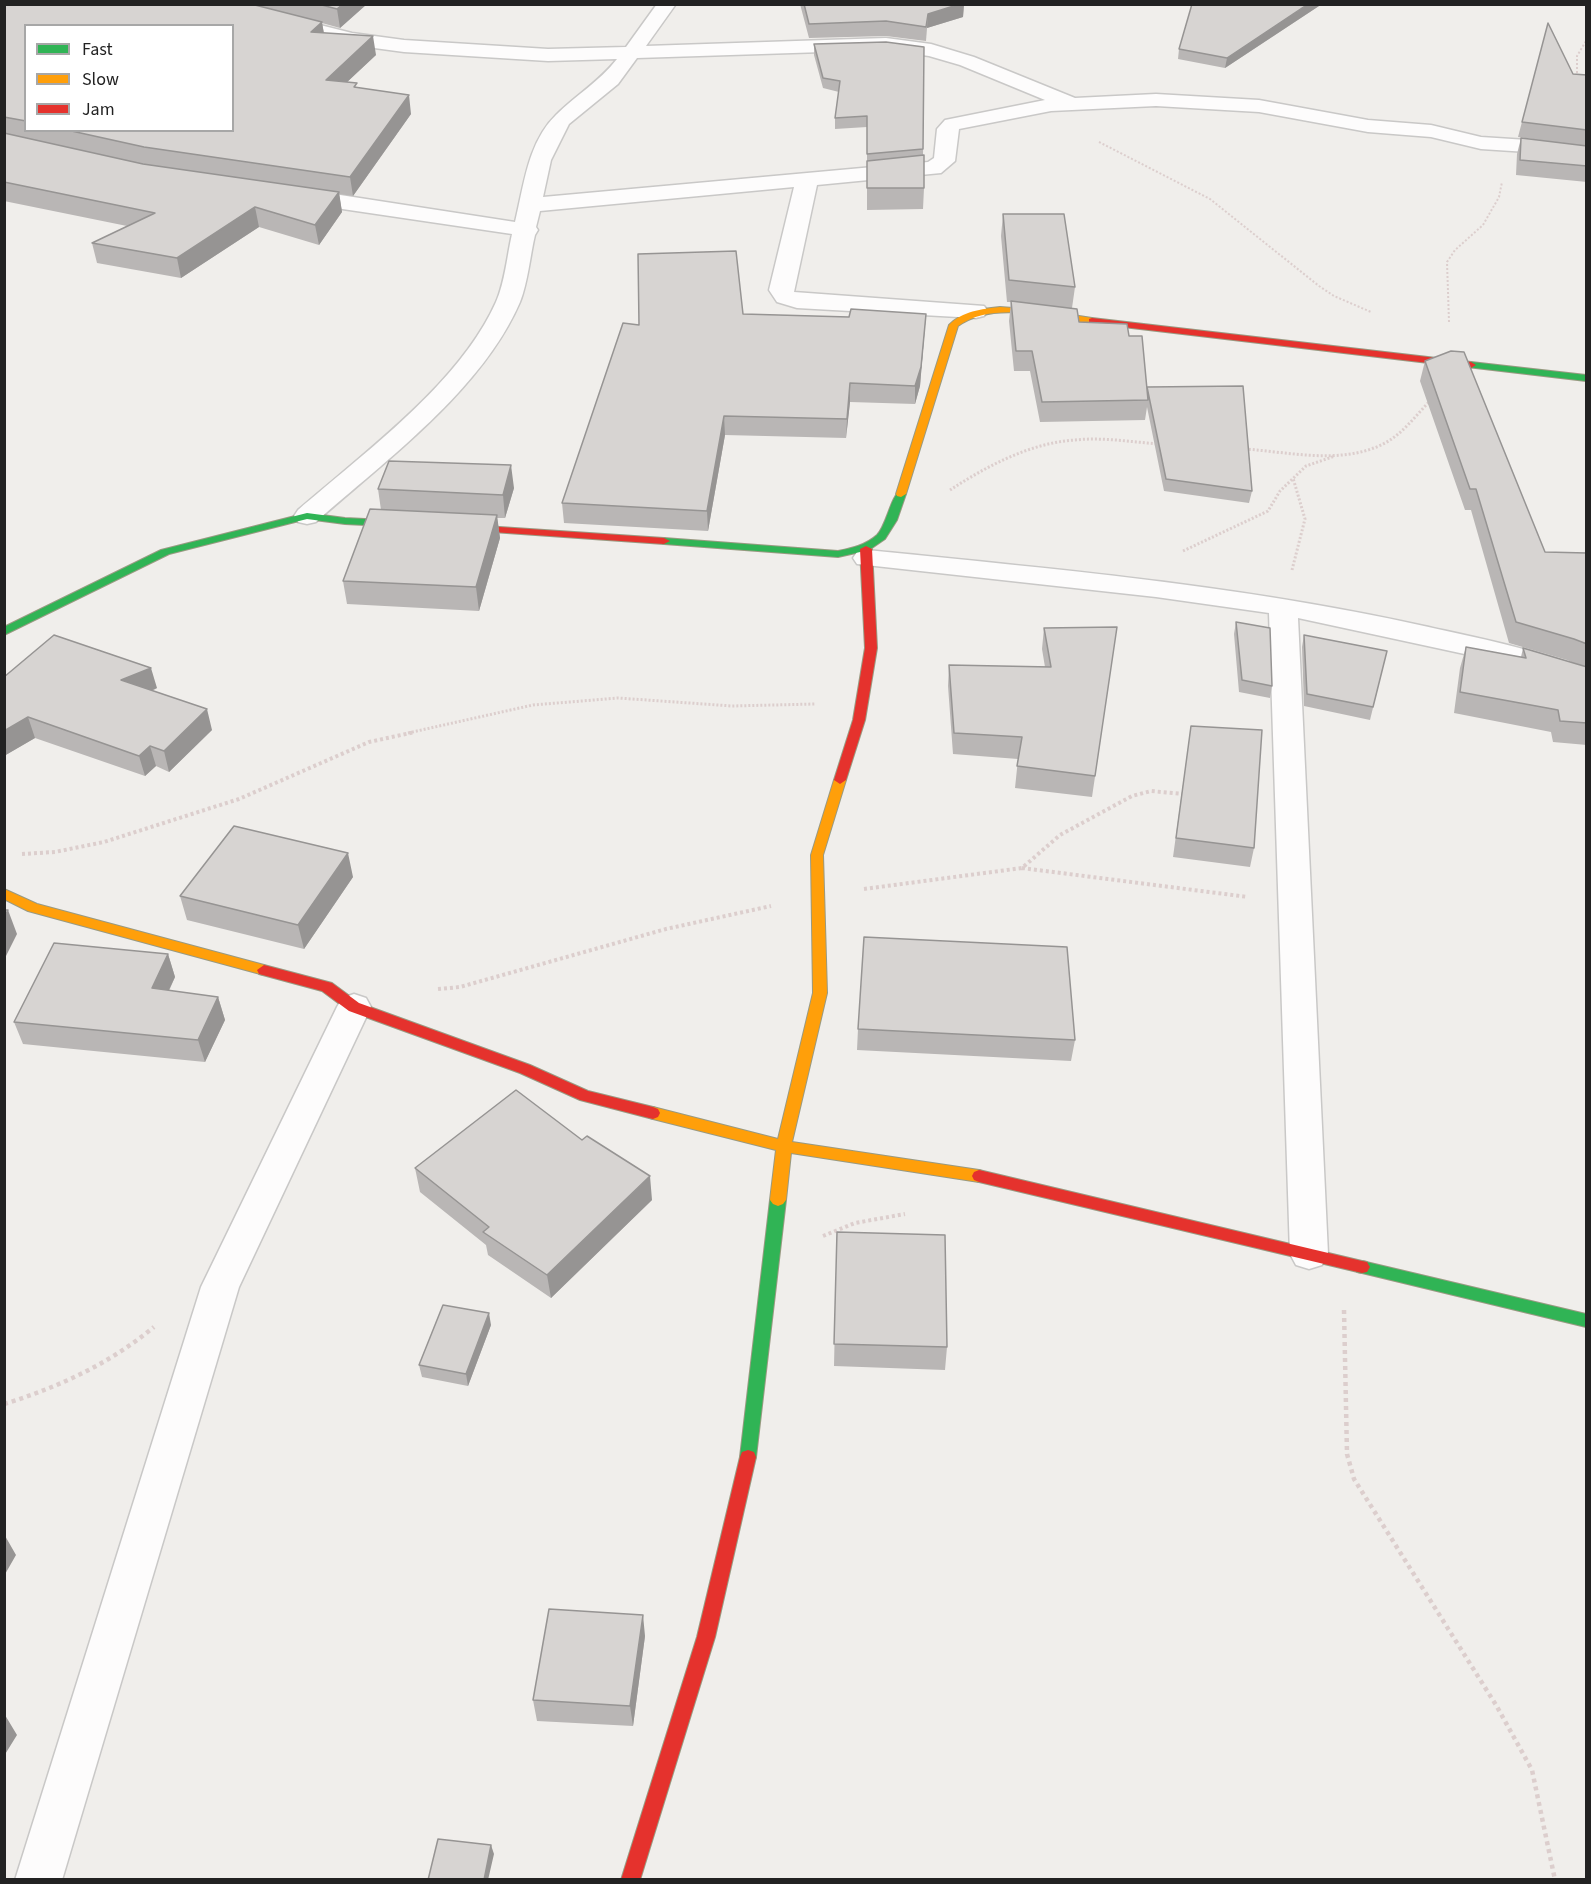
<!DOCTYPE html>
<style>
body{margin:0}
#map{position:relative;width:1591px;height:1884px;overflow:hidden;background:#f0eeeb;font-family:"Source Sans 3",sans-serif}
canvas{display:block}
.frame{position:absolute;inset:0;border:6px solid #222;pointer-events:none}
.legend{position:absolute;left:24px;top:24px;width:210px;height:108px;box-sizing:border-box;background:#fff;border:2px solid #a7a7a7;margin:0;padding:8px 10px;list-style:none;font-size:18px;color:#222}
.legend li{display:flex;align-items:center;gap:12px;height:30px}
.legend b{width:30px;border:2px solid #a7a7a7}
</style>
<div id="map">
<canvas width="1591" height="1884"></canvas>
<div class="frame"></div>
<ul class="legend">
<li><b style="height:8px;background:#30b455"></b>Fast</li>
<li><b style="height:8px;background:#ff9f0a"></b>Slow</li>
<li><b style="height:8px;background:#e5322d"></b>Jam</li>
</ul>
</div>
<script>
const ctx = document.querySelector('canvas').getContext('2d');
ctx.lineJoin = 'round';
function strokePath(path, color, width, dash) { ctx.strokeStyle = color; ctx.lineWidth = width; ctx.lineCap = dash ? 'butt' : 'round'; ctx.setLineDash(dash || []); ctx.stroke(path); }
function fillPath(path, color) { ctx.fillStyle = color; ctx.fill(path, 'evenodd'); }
const street = new Path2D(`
 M202 4H236L352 33 404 40 548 49 626 47 657 4H676L646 46 886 38 931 44 974 57 1075 98 1156 94 1259 100 1368 120 1431 125 1481 137 1543 141 1586 148V160L1543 153 1481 149 1431 137 1368 132 1259 112 1156 106 1051 111 959 129 955 161 941 173 817 185 794 292 984 306 988 311 984 316 976 318 797 308 777 302 769 290 794 187 540 211 536 227 538 230 535 235C530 256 528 282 520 302 482 390 387 459 316 522L307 524 298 522 294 516 298 510C364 453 460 383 496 302 505 282 507 256 512 234L295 202 287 200 284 195 287 190 295 188 515 222C524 185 528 142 556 115 576 95 599 82 617 59L548 61 404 52 352 45 204 8ZM886 50 929 56 960 65 1045 100 945 120 937 129 934 158 928 162 543 197 551 160 569 124 618 84 637 58Z
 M867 550C1055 569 1240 585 1424 626 1478 638 1534 649 1586 669V688L1497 661 1298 618 1328 1254 1322 1265 1309 1269 1296 1265 1290 1254 1269 613 1156 597 857 564 853 558 857 552Z
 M354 994 366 998 371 1007 239 1287 62 1880H15L201 1287 337 1007 342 998Z`);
const fast = new Path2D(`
 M1471 362 1586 375V381L1467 367V363Z
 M901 491 906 494 897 520 885 539 869 550 838 557 664 544 658 541 664 538 838 551C852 548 866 545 877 535 887 525 891 494 901 491Z
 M307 513 345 518 425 522 430 525 425 528 345 524 307 519 169 554 4 635V627L161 550Z
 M778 1194 783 1196 786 1200 756 1457 754 1462 748 1464 742 1462 740 1457 770 1200 773 1196Z
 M1362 1261 1586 1314V1327L1362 1273 1357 1272 1354 1267 1357 1262Z`);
const slow = new Path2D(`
 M1000 307 1040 310 1092 318 1097 321 1092 324C1051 318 995 300 958 326L906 494 901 497 897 496 896 494 949 325C963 311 981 309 1000 307Z
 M840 776 846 780 823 855 827 993 792 1142 979 1170 984 1172 986 1176 984 1180 979 1182 791 1153 786 1200 783 1204 778 1206 773 1204 770 1200 776 1150 653 1119 648 1117 646 1113 648 1109 653 1107 778 1139 813 993 811 855 834 780Z
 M4 889 37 904 264 965 271 970 264 975 28 911 4 899Z`);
const jam = new Path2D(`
 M1092 318 1471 362 1476 365 1471 368 1089 323V319Z
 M425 522 664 538 670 541 664 544 421 527 420 525Z
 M866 546 872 549 877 648 865 720 846 780 840 784 834 780 853 720 865 648 860 549Z
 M264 965 332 983 359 1003 530 1065 588 1091 653 1107 658 1109 660 1113 658 1117 653 1119 580 1100 520 1073 349 1011 322 991 259 974 257 970Z
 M979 1170 1362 1261 1367 1262 1370 1267 1367 1272 1362 1273 979 1182 974 1180 972 1176 974 1172Z
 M748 1450 754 1452 756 1457 715 1637 640 1880H621L697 1637 740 1457 742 1452Z`);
strokePath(street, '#c9c8c7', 3);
strokePath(fast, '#999a82', 2);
strokePath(slow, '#999a82', 2);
strokePath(jam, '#999a82', 2);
strokePath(new Path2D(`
 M1577 77V56L1586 41
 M1099 142 1210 199 1319 286 1334 296 1371 312
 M1449 322 1447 262 1455 250 1483 225 1499 197 1502 182`), '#dccecd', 2, [2, 2]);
strokePath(new Path2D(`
 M1245 449C1289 452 1341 465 1383 444 1402 435 1416 415 1431 400
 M950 490C987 466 1030 443 1075 440 1103 437 1131 442 1159 444
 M1183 551 1268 511 1280 491 1306 466 1335 456
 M1292 570 1305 519 1293 478
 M408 733 533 705 618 698 732 706 815 704`), '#dccecd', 3, [2, 2]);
strokePath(new Path2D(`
 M22 854 55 852 104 842 239 799 369 742 415 732
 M1022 868 1248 897
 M864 889 1022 868 1060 835 1132 796 1151 791 1183 794
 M438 989 460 987 666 929 771 906
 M823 1236 855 1223 905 1214`), '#dccecd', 4, [3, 3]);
strokePath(new Path2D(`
 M1344 1310 1347 1454 1354 1479 1496 1705 1532 1770 1555 1880
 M4 1404C59 1387 109 1364 154 1327`), '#dccecd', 4.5, [4, 4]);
fillPath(street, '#fdfcfc');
fillPath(fast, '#30b455');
fillPath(slow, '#ff9f0a');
fillPath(jam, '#e5322d');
fillPath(new Path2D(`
 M4 4H367L340 28 322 23 324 33 376 55 347 82 357 88 411 114 353 196 339 194 342 212 319 245 259 227 181 278 97 263 92 243 127 226 4 201ZM26 26 232 130H26Z
 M800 4H964L963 17 927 28 926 41 886 36 809 38Z
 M1322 4 1225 68 1178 59 1179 49Z
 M1548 23 1573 74 1587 75V182L1516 175 1517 154 1521 138 1586 146 1518 137Z
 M814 44 924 47 923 156 924 188 923 209 867 210V127L835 129V118L839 92 823 88 814 55Z
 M1003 214 1075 287 1072 308 1079 322 1129 336 1146 388 1252 491 1249 503 1164 491 1147 407 1145 420 1040 422 1030 371H1014L1009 321 1011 302H1007L1001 236Z
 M743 314 849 317 926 314 920 386 915 404 850 402 846 438 725 435 708 531 564 523 562 503 639 325Z
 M1425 361 1545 552 1587 553V745L1553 742 1551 732 1454 713 1460 668 1466 647 1521 657 1523 648 1578 665 1567 660 1509 643 1471 510H1465L1420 381Z
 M514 488 505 518H497L500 538 479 611 347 604 343 581 381 510 378 489Z
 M1236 622 1272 686 1270 698 1239 692 1234 634Z
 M1117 627 1092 797 1015 788 1018 759 953 754 948 686 949 665 1045 667 1042 649 1044 628Z
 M1304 635 1387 651 1370 720 1304 706 1302 647Z
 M4 677 157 688 152 691 212 730 169 772 156 766 145 776 35 738 4 756Z
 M1191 726 1254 848 1250 867 1173 857Z
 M353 877 304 949 187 920 180 896Z
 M168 954 175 977 169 991 218 997 225 1020 205 1062 23 1044 14 1022Z
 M858 1029 1075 1040 1071 1061 857 1050Z
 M415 1168 652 1200 551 1298 488 1255 486 1245 420 1192Z
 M837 1232 947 1347 945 1370 834 1366Z
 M491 1325 468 1386 422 1377 419 1365Z
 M645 1636 633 1726 537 1721 533 1700Z`), '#b9b6b5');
fillPath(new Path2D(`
 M343 4H367L340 28 337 9Z
 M960 4H964L963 17 927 28 926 41 928 14Z
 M1308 4H1322L1225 68 1227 58Z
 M322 22 325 41 311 32Z
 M373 36 376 55 329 99 326 80Z
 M409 95 411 114 353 196 350 177Z
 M339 192 342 212 319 245 315 225Z
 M255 207 259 227 181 278 177 258Z
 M926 314 920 386 915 404V386Z
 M850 383V402L846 438 847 419Z
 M724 416 725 435 708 531 707 511Z
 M511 465 514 488 505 518 503 495Z
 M497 515 500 538 479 611 476 587Z
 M151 668 157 688 127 701 121 680Z
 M207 709 212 730 169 772 164 751Z
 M28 717 35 738 4 756V731Z
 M150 746 156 766 145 776 139 756Z
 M348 853 353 877 304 949 298 925Z
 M8 910 17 934 4 960V917Z
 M168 954 175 977 159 1011 152 988Z
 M218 997 225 1020 205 1062 198 1040Z
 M650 1176 652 1200 551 1298 547 1275Z
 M489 1313 491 1325 468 1386 466 1374Z
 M4 1534 16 1555 4 1576Z
 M643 1615 645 1636 633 1726 630 1706Z
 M5 1715 17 1735 4 1756V1716Z
 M491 1845 494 1854 488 1880H484Z`), '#969493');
const building = new Path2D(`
 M4 4H251L322 22 311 32 373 36 326 80 357 83 354 87 409 95 350 177 144 147 67 130H232V26H26V121L4 117Z
 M318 4H343L337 9Z
 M804 4H960L928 14 926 27 886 21 809 24Z
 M1192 4H1308L1227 58 1179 49Z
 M1548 23 1573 74 1587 75V130L1522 122Z
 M886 42 924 47 923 149 867 154V116L835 118 840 81 823 78 814 44Z
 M4 133 143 164 339 192 315 225 255 207 177 258 92 243 155 213 4 182Z
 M1521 138 1587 146V166L1520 160Z
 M924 155V188H867V161Z
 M1003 214H1064L1075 287 1009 280Z
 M736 251 743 314 849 317 851 309 926 314 921 367 915 386 850 383 847 419 724 416 707 511 562 503 623 323 639 325 638 254Z
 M1011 301 1077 309 1079 322 1127 324 1129 336H1142L1148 400 1042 402 1032 351H1016Z
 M1451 351 1464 352 1545 552 1587 553V644L1574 639 1516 622 1476 489H1470L1425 361Z
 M1243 386 1252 491 1166 479 1147 387Z
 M389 461 511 465 503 495 378 489Z
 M370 509 497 515 476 587 343 581Z
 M1236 622 1270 628 1272 686 1242 680Z
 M1117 627 1095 776 1017 766 1022 737 954 733 949 665 1051 667 1044 628Z
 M54 635 151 668 121 680 207 709 164 751 150 746 139 756 28 717 4 731V677Z
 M1304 635 1387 651 1373 707 1307 694Z
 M1466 647 1526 658 1523 648 1587 667V723L1560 721 1558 710 1460 692Z
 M1191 726 1262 730 1254 848 1176 838Z
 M234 826 348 853 298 925 180 896Z
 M4 910H8L4 917Z
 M864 937 1067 947 1075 1040 858 1029Z
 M54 943 168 954 152 988 218 997 198 1040 14 1022Z
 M516 1090 582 1140 587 1136 650 1176 547 1275 483 1232 489 1227 415 1168Z
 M837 1232 945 1235 947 1347 834 1344Z
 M443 1305 489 1313 466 1374 419 1365Z
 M549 1609 643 1615 630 1706 533 1700Z
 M438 1839 491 1845 484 1880H428Z`);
fillPath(building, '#d7d4d2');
strokePath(building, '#969493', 1.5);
</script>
